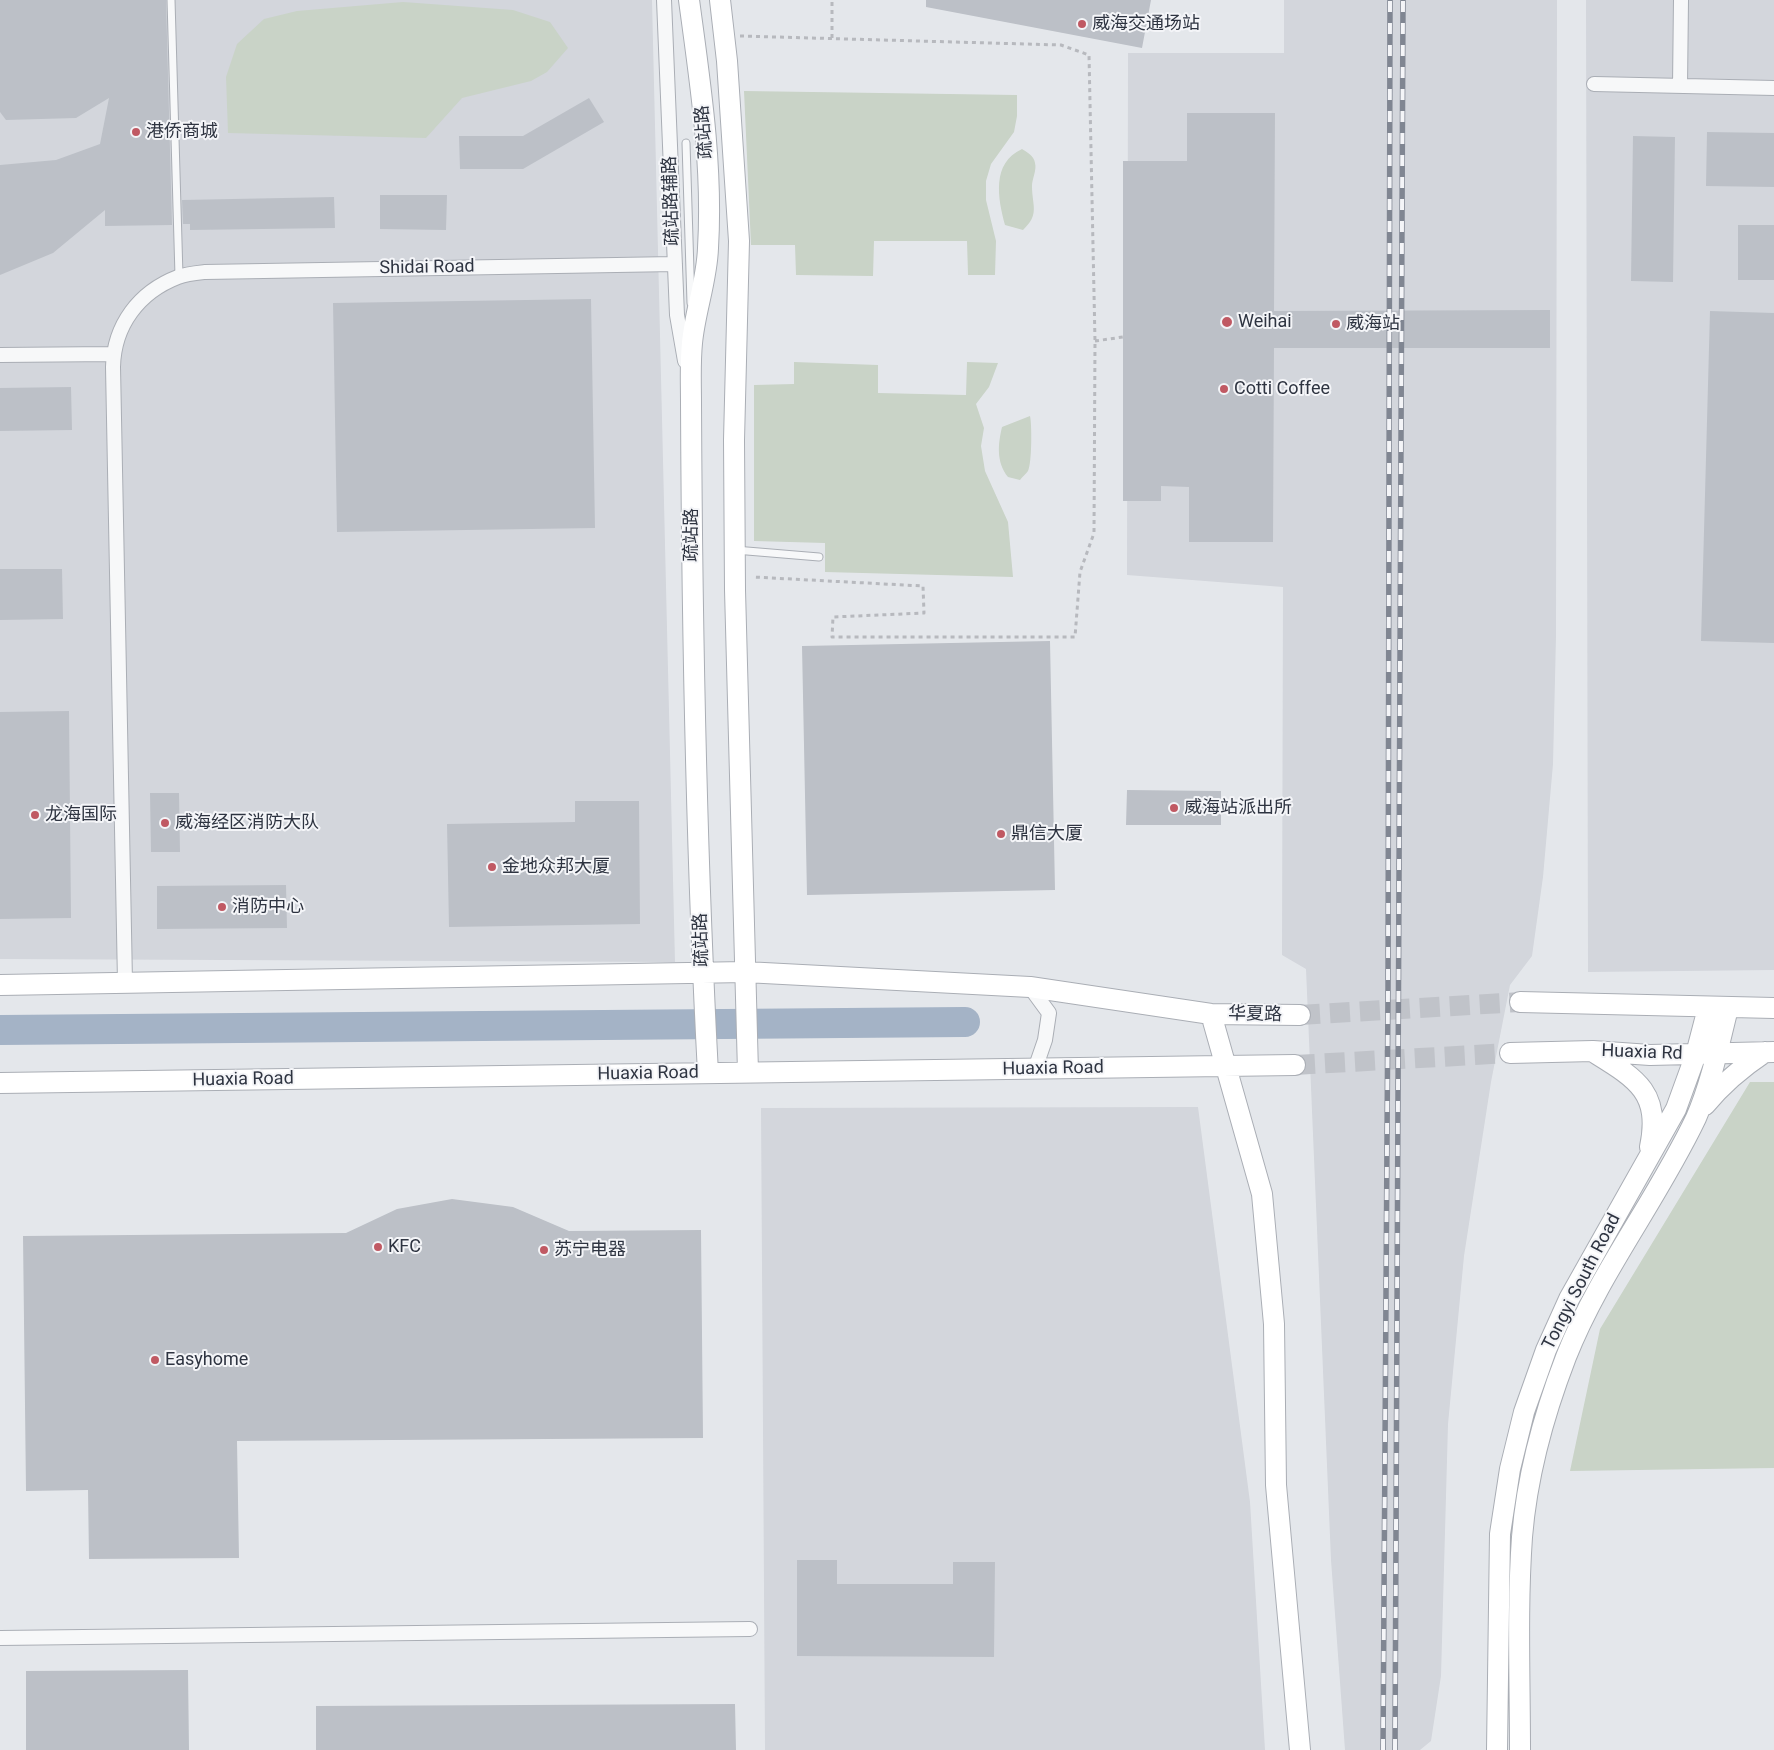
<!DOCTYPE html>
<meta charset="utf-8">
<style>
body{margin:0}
canvas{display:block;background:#e4e7eb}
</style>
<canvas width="1774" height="1750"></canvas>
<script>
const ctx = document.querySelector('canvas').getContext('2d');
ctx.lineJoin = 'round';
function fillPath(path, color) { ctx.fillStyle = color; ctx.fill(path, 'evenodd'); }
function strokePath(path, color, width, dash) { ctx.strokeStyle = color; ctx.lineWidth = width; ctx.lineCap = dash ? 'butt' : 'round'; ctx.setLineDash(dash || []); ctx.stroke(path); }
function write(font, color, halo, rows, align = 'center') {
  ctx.font = font + ' Roboto,"Noto Sans SC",sans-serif'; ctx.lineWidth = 4; ctx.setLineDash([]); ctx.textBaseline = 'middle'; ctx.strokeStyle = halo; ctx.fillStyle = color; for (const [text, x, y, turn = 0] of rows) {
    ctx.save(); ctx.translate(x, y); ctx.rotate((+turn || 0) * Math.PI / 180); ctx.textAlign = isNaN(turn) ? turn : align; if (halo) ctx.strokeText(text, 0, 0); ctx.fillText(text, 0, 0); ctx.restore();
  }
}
fillPath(new Path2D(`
 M0 0H652L675 962 0 959Z
 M1284 0H1557L1556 636 1553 764 1543 877 1532 956 1510 985 1491 1082 1464 1256 1448 1424 1441 1676 1431 1741 1420 1750H1345L1331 1560 1306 969 1282 955 1283 587 1127 575 1128 53H1284Z
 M1586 0H1774V970L1588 972Z
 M1198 1107 1250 1502 1265 1750H765L761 1108Z`), '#d3d6dc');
fillPath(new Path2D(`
 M403 2 513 10 550 22 568 48 547 72 531 81 462 98 426 138 228 133 226 77 237 44 264 19 297 11Z
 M744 91 1017 95V116L1014 132 991 164 986 181V200L996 241 995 275H968L967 241H874L873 276 796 275 795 245H751Z
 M1022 149C1027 152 1034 156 1035 163 1037 170 1032 179 1032 186 1032 206 1040 214 1023 230L1005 225C998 199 991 163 1022 149Z
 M794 362 878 365V393L966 395 967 362 998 363 989 387 976 404 984 428 981 446 985 471 1008 522 1013 577 825 572V543L754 541V385L794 384Z
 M1030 416C1032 424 1032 463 1028 471 1026 474 1022 477 1020 480L1008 477C996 462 998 444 1002 427Z
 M1750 1082H1774V1468L1570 1471 1600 1329Z`), '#c9d3c7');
strokePath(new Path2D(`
 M0 1030 965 1022`), '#a4b3c6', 30);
fillPath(new Path2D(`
 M0 0H166L172 225 105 226V210L53 253 0 275V165L56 160 100 144 109 98 76 118 6 120 0 112Z
 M926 0H1151L1142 48 926 7Z
 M589 98 604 122 523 169H460L459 136H523Z
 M1187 113H1275L1274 311 1550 310V348H1274L1273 542H1189V487L1161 486V501H1123V161H1187Z
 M1707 132 1774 133V187L1706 186Z
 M1633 136 1675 137 1673 282 1631 281Z
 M380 195H447L446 230 380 229Z
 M334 197 335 228 190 230V224H183L182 200Z
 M1738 225H1774V280H1738Z
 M591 299 595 528 337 532 333 303Z
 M1710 311 1774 313V643L1701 641Z
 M71 387 72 430 0 431V388Z
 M0 569H62L63 619 0 620Z
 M1050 641 1055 890 807 895 802 646Z
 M69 711 71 918 0 919V712Z
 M1127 790 1221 791V825H1126Z
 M150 793H179L180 852H151Z
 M575 801H639L640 924 449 927 447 824 575 822Z
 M286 885 287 928 157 929V886Z
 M452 1199 513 1207 569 1231 701 1230 703 1438 237 1441 239 1558 89 1559 88 1490 26 1491 23 1236 346 1233 397 1209Z
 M797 1560H837V1584H953V1562H995L994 1657 797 1656Z
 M188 1670 189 1750H26V1671Z
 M735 1704 736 1750H316V1706Z`), '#bcc0c7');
strokePath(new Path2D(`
 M1300 1015 1520 1002
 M1295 1065 1510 1053`), '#c0c3c9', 20, [20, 10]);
const lane = new Path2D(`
 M171 0 179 276
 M686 143 691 303
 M735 550 819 557`);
const street = new Path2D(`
 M664 0 677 315 685 361
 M1594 84 1774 88
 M1680 86 1681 0
 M0 355 113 354
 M125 982 113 367C114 325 139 292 178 277 186 274 196 273 205 272L675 264
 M1030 987 1049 1013 1045 1040 1035 1069
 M0 1638 750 1629`);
const secondary = new Path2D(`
 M689 0C700 82 713 165 708 248 707 280 695 311 692 343 690 363 691 383 691 403 692 626 696 850 708 1073
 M720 0 727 61 739 241 734 440 735 590 748 1072
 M0 985 745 972 1030 987 1211 1014 1300 1015
 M1520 1002 1774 1008
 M1211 1014 1262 1194 1274 1324 1276 1485 1300 1750
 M1510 1053 1593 1051 1650 1055 1774 1052
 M1595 1053C1637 1079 1661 1093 1650 1147
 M0 1083 1295 1065
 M1705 1105C1723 1083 1741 1068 1765 1052
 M1497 1750 1500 1534 1510 1469 1524 1412 1546 1350 1569 1299 1676 1109 1696 1054 1708 1008
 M1520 1750C1520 1679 1517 1608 1522 1537 1527 1476 1544 1414 1566 1357 1599 1273 1657 1200 1696 1118 1711 1084 1719 1044 1728 1008`);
strokePath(lane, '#aaaeb5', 9);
strokePath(street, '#aaaeb5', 16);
strokePath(secondary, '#aaaeb5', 22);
strokePath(new Path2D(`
 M740 36 1061 45 1089 55 1095 341 1094 533 1080 572 1075 637H832L833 617 924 613 923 586 753 577
 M832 38V0
 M1095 341 1123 337`), '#b7b9be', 3, [4, 4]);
strokePath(lane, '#f7f8f9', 7);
strokePath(street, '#f7f8f9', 14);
strokePath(secondary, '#fff', 20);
const rail = new Path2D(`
 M1383 1750 1388 989 1390 0
 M1395 1750 1403 0`);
strokePath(rail, '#808692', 5.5);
strokePath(rail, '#f4f5f8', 4, [11]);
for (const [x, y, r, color] of [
 [1082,24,5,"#c05963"],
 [136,132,5,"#c05963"],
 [1227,322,6,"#c05963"],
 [1336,324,5,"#c05963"],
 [1224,389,5,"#c05963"],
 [1174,808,5,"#c05963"],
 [35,815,5,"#c05963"],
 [165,823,5,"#c05963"],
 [1001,834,5,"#c05963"],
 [492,867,5,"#c05963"],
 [222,907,5,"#c05963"],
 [378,1247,5,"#c05963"],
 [544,1250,5,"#c05963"],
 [155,1360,5,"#c05963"]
]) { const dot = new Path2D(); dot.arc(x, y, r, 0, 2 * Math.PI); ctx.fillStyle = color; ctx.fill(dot); strokePath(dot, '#f4f5f8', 2); }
write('18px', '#2e3441', '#f4f5f8', [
 ["威海交通场站",1092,24],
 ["港侨商城",146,132],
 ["Weihai",1238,322],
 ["威海站",1346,324],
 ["Cotti Coffee",1234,389],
 ["威海站派出所",1184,808],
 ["龙海国际",45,815],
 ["威海经区消防大队",175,823],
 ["鼎信大厦",1011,834],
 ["金地众邦大厦",502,867],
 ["消防中心",232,907],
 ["KFC",388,1247],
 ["苏宁电器",554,1250],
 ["Easyhome",165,1360]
], 'left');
write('18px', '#2e3441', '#f4f5f8', [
 ["疏站路",705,132,-95],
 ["疏站路辅路",672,201,-92],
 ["Shidai Road",427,268,-1],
 ["疏站路",692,535,-90],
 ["疏站路",702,940,-92],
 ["华夏路",1255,1015,1],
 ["Huaxia Rd",1642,1053,2],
 ["Huaxia Road",1053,1069,-1],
 ["Huaxia Road",648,1074,-1],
 ["Huaxia Road",243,1080,-1],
 ["Tongyi South Road",1582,1282,-63]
]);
</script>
